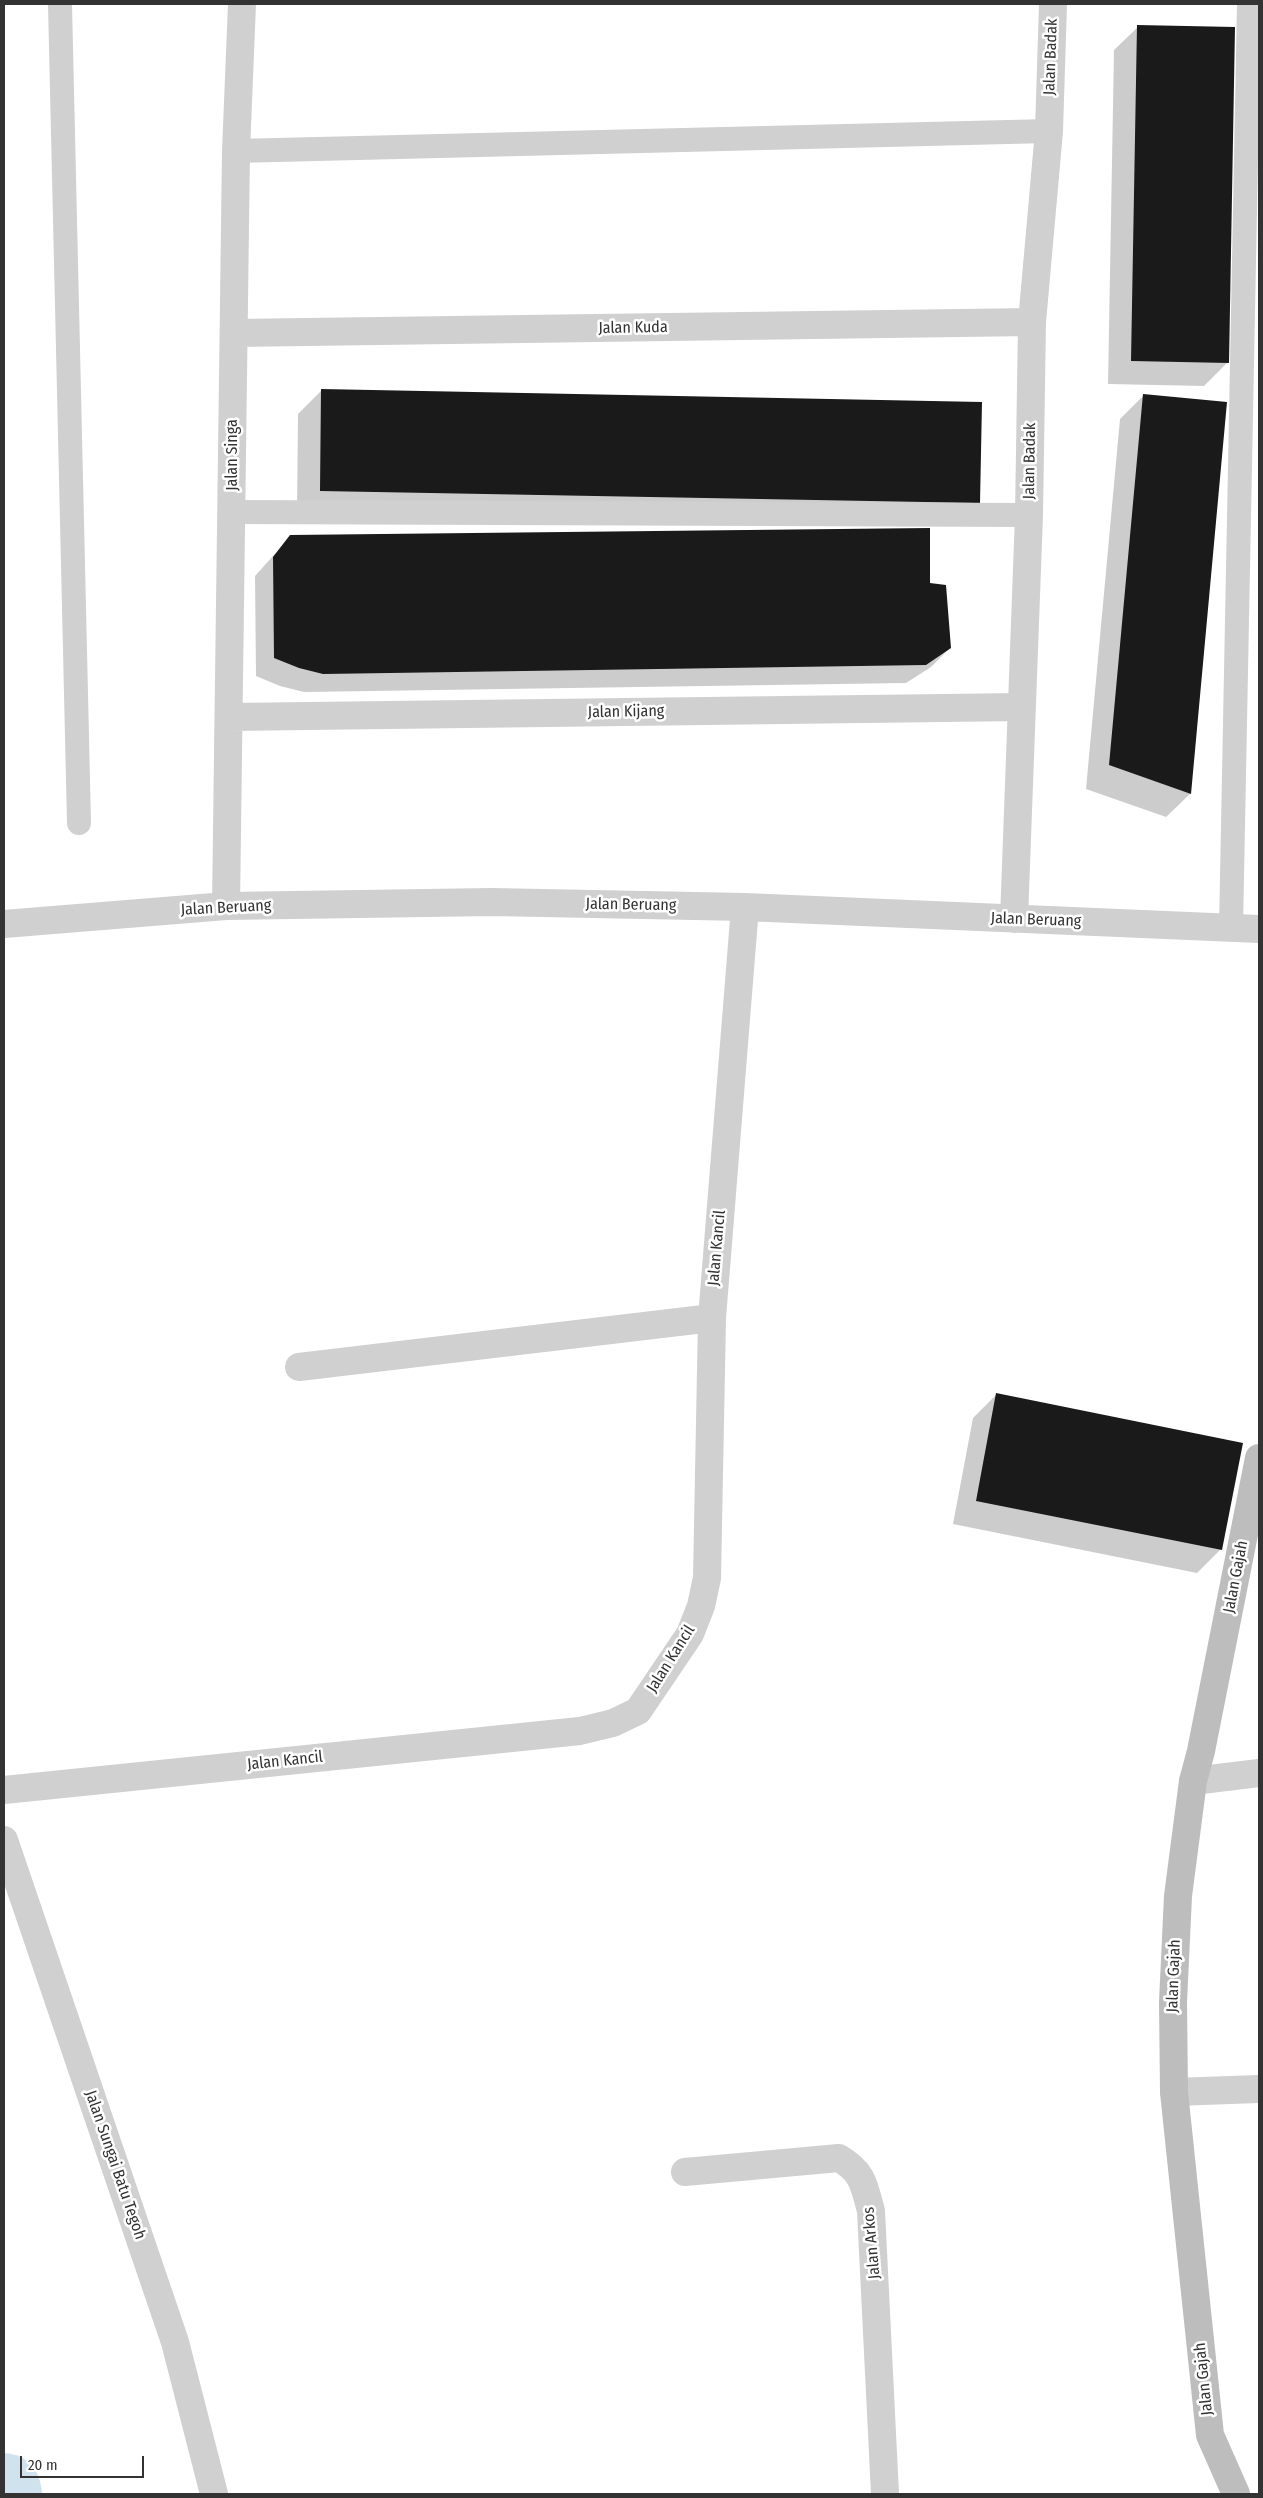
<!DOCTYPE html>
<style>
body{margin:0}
#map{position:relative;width:1263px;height:2498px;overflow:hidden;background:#fff;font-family:"Fira Sans Condensed",sans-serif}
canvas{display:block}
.frame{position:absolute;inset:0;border:5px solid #333;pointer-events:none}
.scale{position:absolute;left:20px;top:2456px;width:124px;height:22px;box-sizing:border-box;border:2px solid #333;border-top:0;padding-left:6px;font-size:15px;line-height:18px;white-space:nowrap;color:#333;-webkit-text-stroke:4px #fff;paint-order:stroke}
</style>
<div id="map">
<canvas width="1263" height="2498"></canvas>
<div class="frame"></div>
<div class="scale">20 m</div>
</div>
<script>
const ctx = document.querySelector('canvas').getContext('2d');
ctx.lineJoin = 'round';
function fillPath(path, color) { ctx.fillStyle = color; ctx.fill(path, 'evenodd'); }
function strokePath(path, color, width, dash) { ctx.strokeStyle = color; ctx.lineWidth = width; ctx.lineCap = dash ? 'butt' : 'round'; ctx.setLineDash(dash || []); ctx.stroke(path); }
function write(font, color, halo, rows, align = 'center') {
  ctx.font = font + ' "Fira Sans Condensed",sans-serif'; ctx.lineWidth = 5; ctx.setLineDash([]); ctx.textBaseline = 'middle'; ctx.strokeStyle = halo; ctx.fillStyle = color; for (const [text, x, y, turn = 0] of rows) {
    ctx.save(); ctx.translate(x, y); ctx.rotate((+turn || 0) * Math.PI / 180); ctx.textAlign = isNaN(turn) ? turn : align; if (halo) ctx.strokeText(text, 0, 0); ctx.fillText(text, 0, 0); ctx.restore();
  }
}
fillPath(new Path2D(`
 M1138 27 1228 362 1204 386 1108 384 1114 50Z
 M322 390 979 502 956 526 297 514 298 414Z
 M1144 395 1225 403 1190 794 1166 817 1086 789 1120 419Z
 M290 537 928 584 950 648 931 667 906 683 304 692 280 686 256 676 255 576Z
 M997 1394 1221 1549 1197 1573 953 1524 973 1418Z`), '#0003');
strokePath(new Path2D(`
 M4 2490 5 2494`), '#cfe2ee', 74);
fillPath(new Path2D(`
 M1137 25 1235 27 1229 363 1131 361Z
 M321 389 982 402 980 503 320 491Z
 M1143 394 1227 402 1191 794 1109 765Z
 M930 528V583L946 585 951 648 926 665 323 674 299 668 274 658 273 557 290 535Z
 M996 1393 1243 1443 1222 1550 976 1501Z`), '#1a1a1a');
strokePath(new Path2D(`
 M60 4 79 823
 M236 151 1049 131
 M233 512 1029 515
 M1231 928 1249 4`), '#d0d0d0', 24);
strokePath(new Path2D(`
 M234 333 1032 322
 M230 717 1022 707
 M226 906 236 151 242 4
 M1014 919 1029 515 1032 322 1049 131 1053 4
 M4 924 226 906 492 902 745 907 1259 929
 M299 1367 712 1318
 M1193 1781 1259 1773
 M4 1790 580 1731 613 1723 638 1711 690 1634 701 1606 707 1578 712 1318 745 907
 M4 1840 175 2342 214 2494
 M1174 2092 1259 2089
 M685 2172 839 2158C863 2172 864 2185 871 2211L885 2494`), '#d0d0d0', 28);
strokePath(new Path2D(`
 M1236 2494 1210 2435 1174 2092 1173 2002 1178 1896 1193 1781 1201 1751 1259 1458`), '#bdbdbd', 28);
write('16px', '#333', '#fff', [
 ["Jalan Badak",1051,57,-88],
 ["Jalan Kuda",633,328,-1],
 ["Jalan Singa",233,455,-90],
 ["Jalan Badak",1030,461,-89],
 ["Jalan Kijang",626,712,-1],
 ["Jalan Beruang",631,905,1],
 ["Jalan Beruang",226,908,-3],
 ["Jalan Beruang",1036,920,2],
 ["Jalan Kancil",717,1248,-85],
 ["Jalan Gajah",1236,1577,-79],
 ["Jalan Kancil",671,1659,-58],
 ["Jalan Kancil",285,1761,-6],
 ["Jalan Gajah",1174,1976,-88],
 ["Jalan Sungai Batu Tegoh",115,2165,71],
 ["Jalan Arkos",872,2243,-95],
 ["Jalan Gajah",1204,2379,-96]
]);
</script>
